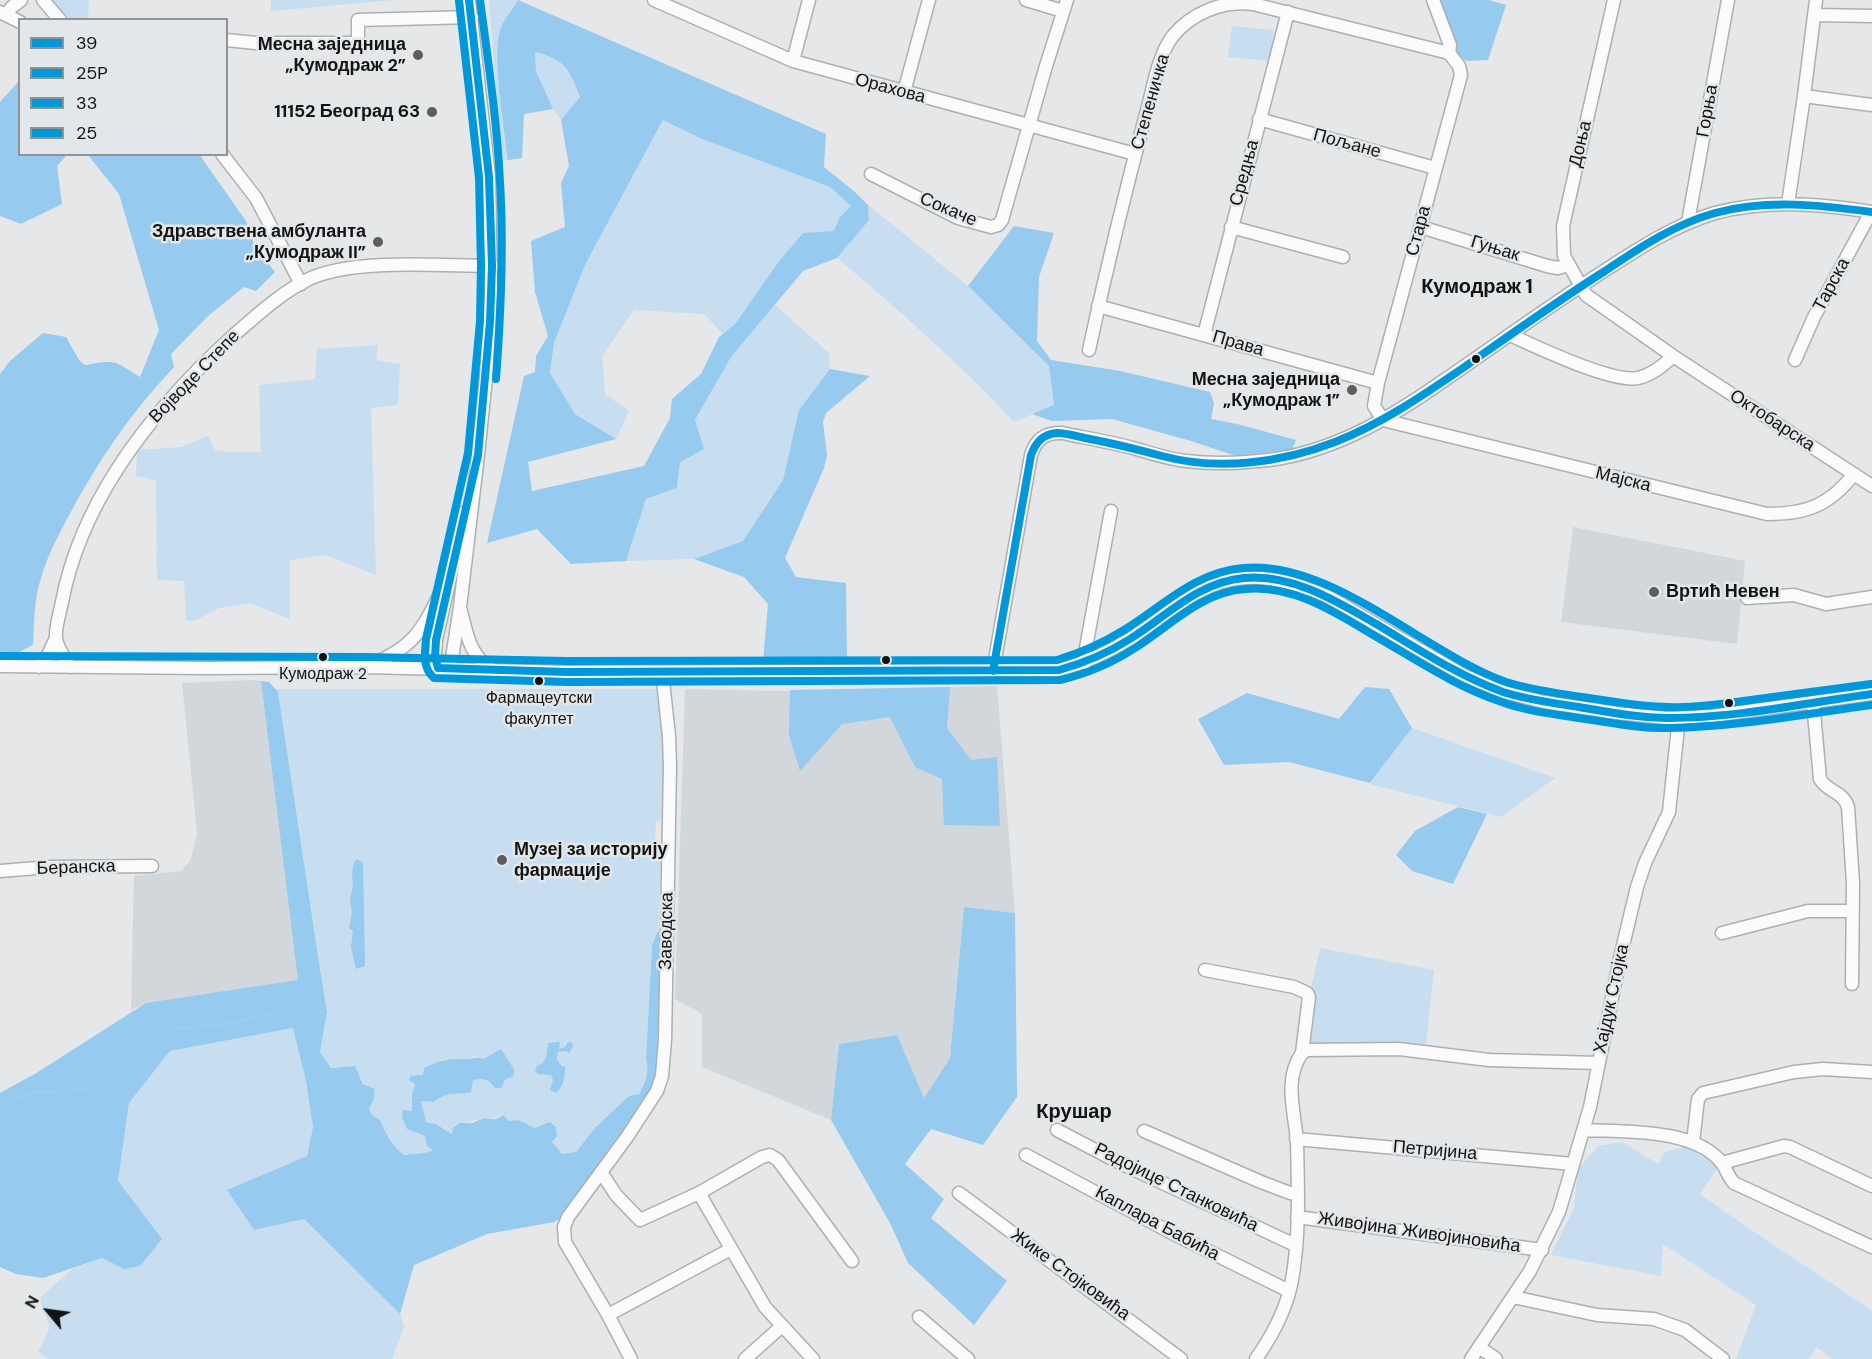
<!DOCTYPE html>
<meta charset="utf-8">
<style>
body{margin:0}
#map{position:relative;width:1872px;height:1359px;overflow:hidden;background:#e5e7e8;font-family:"DM Sans",sans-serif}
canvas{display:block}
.legend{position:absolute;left:18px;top:18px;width:210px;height:138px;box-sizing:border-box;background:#e4e7e9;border:2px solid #909293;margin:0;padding:8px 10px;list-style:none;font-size:18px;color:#121313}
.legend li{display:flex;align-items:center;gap:12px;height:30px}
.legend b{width:30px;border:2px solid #909293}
.north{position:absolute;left:18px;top:1281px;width:60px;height:60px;-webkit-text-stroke:4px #e4e7e9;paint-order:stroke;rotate:299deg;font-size:16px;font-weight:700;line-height:24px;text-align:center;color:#121313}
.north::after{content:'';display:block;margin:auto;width:21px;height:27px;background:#121313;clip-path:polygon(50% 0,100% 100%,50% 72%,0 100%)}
</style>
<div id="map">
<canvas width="1872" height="1359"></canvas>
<ul class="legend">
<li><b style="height:8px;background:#0098da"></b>39</li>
<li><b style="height:8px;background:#0098da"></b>25P</li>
<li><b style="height:8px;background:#0098da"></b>33</li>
<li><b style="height:8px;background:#0098da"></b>25</li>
</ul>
<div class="north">N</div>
</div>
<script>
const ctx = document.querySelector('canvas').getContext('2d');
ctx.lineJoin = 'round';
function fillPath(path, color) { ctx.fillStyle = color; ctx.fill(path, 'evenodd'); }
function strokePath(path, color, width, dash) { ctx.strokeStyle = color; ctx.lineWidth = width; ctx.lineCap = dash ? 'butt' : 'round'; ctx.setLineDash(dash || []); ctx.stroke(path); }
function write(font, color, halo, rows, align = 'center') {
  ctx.font = font + ' "DM Sans",sans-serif'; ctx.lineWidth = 5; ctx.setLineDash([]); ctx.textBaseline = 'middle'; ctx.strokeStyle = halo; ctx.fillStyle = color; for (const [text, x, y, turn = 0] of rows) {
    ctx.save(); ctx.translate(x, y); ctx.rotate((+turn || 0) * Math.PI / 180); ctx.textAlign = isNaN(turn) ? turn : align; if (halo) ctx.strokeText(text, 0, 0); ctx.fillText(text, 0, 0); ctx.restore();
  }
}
fillPath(new Path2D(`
 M1573 527 1745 561 1737 644 1561 622Z
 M253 680 261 681 299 981 146 1003 131 1010 134 876 181 871 190 861 194 848 197 833 182 683Z
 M997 686 1015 913 964 907 950 1058 924 1099 897 1035 839 1044 831 1120 702 1067V1014L675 999 685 689 779 691Z`), '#d1d7da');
fillPath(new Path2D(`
 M49 0H89L88 19H66Z
 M271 0H394L271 11Z
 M489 0H518L513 10 498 58 508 160 502 161Z
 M1232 26 1274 30 1270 61 1228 57Z
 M535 51 555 57 572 76 580 97 561 120 553 109 536 71Z
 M664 119 702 139 830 187 851 206 840 217 835 231 803 234 777 264 735 324 723 334 704 314 634 310 602 356 605 394 629 411 616 439 575 414 550 373 554 343 585 265Z
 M868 205 968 286 1049 366 1054 405 1014 422C959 363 899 310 837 258L869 220Z
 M775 305 829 353 830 369 799 410 783 480 743 541 694 559 626 561 646 499 677 488 679 462 704 449 695 420 731 357Z
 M378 345 376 360 400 364 398 405 371 408 376 575 325 555 290 560V619L250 603 219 608 196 620 186 621 184 581 157 580 156 480 136 476 137 450 181 447 208 436 215 450 228 452H261L259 385 315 379 317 349Z
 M269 689H656L665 750 661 819 656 822 654 857 661 858 658 930 652 945 646 1059 649 1069 639 1094 594 1129 576 1152 562 1154 552 1142 557 1136 556 1127 535 1128 518 1120 508 1121 504 1115C496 1119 492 1117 484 1118 476 1119 469 1123 460 1123L453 1134 436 1124 426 1122 421 1101 434 1102C449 1090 455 1096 470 1092L473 1080 484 1078 501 1088 514 1069 501 1049 483 1059 474 1056 466 1060 458 1058 441 1060 415 1084 412 1094 415 1133 426 1136 434 1150C424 1155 414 1153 404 1155 391 1146 386 1135 380 1120L372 1115 369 1109 373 1101C361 1080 360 1063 331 1068L320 1052 327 1012 278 692ZM548 1043 559 1049 565 1047 566 1051 558 1052 557 1059 565 1067 561 1089 552 1084 553 1080 551 1074H538L536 1071 537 1066 542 1065 546 1057Z
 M1412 728 1555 778 1501 817 1370 784Z
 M1320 948 1434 970 1425 1053 1307 1050 1309 997Z
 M293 1028 306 1081 313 1127 307 1156 228 1190 254 1230 304 1219 400 1314 404 1327 392 1359H48L38 1352 50 1327 39 1299 72 1269 102 1258 124 1269 118 1181 129 1103 170 1051Z
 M1622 1142 1658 1164 1665 1152 1686 1146 1718 1167 1700 1194C1756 1235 1815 1271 1872 1311V1359H1832L1817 1347 1809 1359H1736L1756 1305 1663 1244 1661 1276 1551 1255 1574 1208 1578 1169 1598 1146Z`), '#c6def0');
fillPath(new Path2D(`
 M518 0 826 134 824 167 855 192 868 205 869 220 837 258 803 271 731 357 695 420 704 449 680 462 677 488 646 499 626 561 571 564 537 529 487 543 524 376 535 372 536 356 548 336 535 292 531 241 565 227 561 183 569 166 561 120 580 97C570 70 565 59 535 52L536 71 553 109 524 114 522 158 508 160C505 130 491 54 501 28 504 19 513 10 518 0ZM663 120 702 139 830 187 851 206 840 217 834 231 803 233 777 264 735 324 719 337 701 374 672 399 670 418 644 466 532 491 528 462 616 439 575 414 550 373 554 343 585 265Z
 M1435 0H1489L1506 5 1488 60 1467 61 1457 56Z
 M19 81 20 154 67 155 57 166 62 204 21 224 0 216V102Z
 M199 154 246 221 255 247 275 272 256 291 244 287 208 316 171 354 174 367C131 412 96 464 67 519 57 538 47 557 41 578 34 599 34 623 33 645L9 657 0 656V374L10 361 43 333 66 337 79 360 85 365C116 359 115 361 140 377L159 330 119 194 88 155Z
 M1014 226 1054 233 1039 277 1037 341 1051 360 1120 371 1210 392 1214 403 1211 419 1237 424 1296 440 1292 450 1236 456 1191 441 1112 419 1052 421 1032 414 1054 405 1049 366 968 286Z
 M830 369 870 376 826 413 823 422 827 455 824 468 785 558 796 577 846 583 847 661H763L768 604 744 577 694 559 743 541 783 480 799 410Z
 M261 681 269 682 278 692 321 975 327 1012 320 1052 331 1068 355 1066 363 1084 375 1089 373 1101 369 1109 372 1115 380 1120C386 1134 391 1145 404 1155 414 1153 424 1155 433 1150L427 1146 425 1136 407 1129 402 1117 403 1110 412 1111V1094L415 1084 409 1080 411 1076 423 1075 424 1068C438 1061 449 1058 464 1059 472 1060 473 1056 483 1059L501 1049 514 1069 513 1077 506 1079 501 1088H495C489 1079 484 1078 473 1080L471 1092C455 1096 449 1090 434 1102L421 1101 426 1122 436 1124 452 1134 453 1128 460 1123H472L484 1118 496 1119 504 1115 508 1121 518 1120 535 1128 550 1122 556 1127 557 1136 552 1142 562 1154 576 1152 594 1129 629 1096 639 1094C645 1081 650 1073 646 1059L652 945 658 931 664 933 655 1085 640 1110 563 1217 554 1222 487 1234 414 1265 400 1314 304 1219 254 1230 227 1190 307 1156 313 1127 306 1081 293 1028 170 1051 129 1103 118 1181 162 1239 140 1266 124 1269 102 1258 43 1278 16 1274 0 1267V1093L38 1072 146 1003 298 980Z
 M950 687 947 728 971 760 997 757 1000 826 944 825 942 779 915 767 890 717 842 724 800 771 789 735 790 690Z
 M1365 687 1389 689 1412 728 1370 783 1289 762 1224 765 1198 719 1247 693 1339 719Z
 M1458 807 1487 814 1453 884 1412 871 1396 855 1415 831Z
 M357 859 363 863 365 966 356 969 351 947 353 931 349 928 352 912 350 899 353 886 352 872 354 863Z
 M964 907 1015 913 1017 1097 983 1145 931 1129 905 1164 944 1199 931 1218 1007 1281 974 1325 908 1263 890 1223 831 1120 839 1044 897 1035 924 1098 950 1058Z
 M560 1042 559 1049 565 1047 568 1042 572 1043 573 1046 569 1053 566 1051 558 1052 557 1059 561 1065 565 1067C565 1077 564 1086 556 1093L550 1090 553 1080 551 1075 538 1074 535 1071 537 1066 542 1064 546 1057 548 1043Z`), '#96caef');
strokePath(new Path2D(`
 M0 1102 33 1093 89 1089 140 1056 170 1029 225 1024 289 1010`), '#9bccf1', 3);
const minor = new Path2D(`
 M43 0 60 20
 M654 0 793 61 1135 154
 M1026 0 1063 11
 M1614 0 1563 226 1564 256 1586 295 1673 356 1872 486
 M0 12 20 22
 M6 15 12 7 21 0
 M1815 15 1872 16
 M226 40 256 43H358V20L472 17
 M793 61 809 0
 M904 92 929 0
 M1804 96 1872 105
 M1259 119 1435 168
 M222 154 256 198 301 284
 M871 174 958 218 991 227 998 225 1002 220 1046 66 1067 0
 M1788 204 1804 96 1816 0
 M1688 222 1728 0
 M1231 227 1343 257
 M1421 227 1547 266 1558 268 1568 265
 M1098 306 1378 383
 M1204 335 1288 12
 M1510 335C1537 347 1611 383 1638 378 1652 375 1663 366 1673 356
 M1089 350C1106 271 1125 192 1146 114 1153 90 1157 58 1172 37 1191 13 1223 0 1253 4L1449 53
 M1795 360 1814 317 1871 212
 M1383 420 1767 514C1806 514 1829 506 1854 474
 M1383 420 1374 406 1378 383 1461 75 1459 66 1449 53 1450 45 1433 0
 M1747 598 1794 595 1826 604 1872 597
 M461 611C467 635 470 657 493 670
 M1085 663V653L1111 511
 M370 665C413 648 423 630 442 589
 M0 666 206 668 366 667 567 672 1059 670C1084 663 1107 653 1130 639 1166 616 1200 580 1245 578 1274 576 1303 586 1329 597L1463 675 1504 692 1544 702 1617 713 1667 718 1712 716 1872 694
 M39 667 48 655 56 638
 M70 667C65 658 57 648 56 638 55 627 60 613 62 602 82 496 156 406 234 335 257 315 283 291 311 278 357 258 441 266 492 266
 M438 668 435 657 436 640 465 512
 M447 669 452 658 460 607 478 455 486 378 491 293 489 177 469 0
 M993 671 1031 455C1036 439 1046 432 1062 433 1086 438 1110 442 1133 448 1151 453 1168 459 1186 461 1216 465 1246 463 1276 459 1339 449 1395 415 1446 379 1500 342 1552 304 1607 269 1641 247 1675 225 1715 213 1767 199 1820 204 1872 212
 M1813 702 1820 779C1827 792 1843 791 1848 807L1853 883 1852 984
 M0 871 50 867 152 866
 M1722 933 1808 911H1853
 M1205 970 1294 987 1307 993 1309 997 1302 1053C1283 1080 1295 1112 1297 1142 1298 1188 1300 1235 1292 1280 1287 1308 1272 1336 1256 1359
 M1302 1053 1307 1050 1399 1049 1489 1060 1598 1063
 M1057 1130 1120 1163 1295 1245
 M1584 1130C1625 1132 1694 1128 1722 1163 1727 1170 1728 1177 1734 1183L1872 1247
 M1144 1131 1261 1182 1290 1193 1298 1194
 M1296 1139 1573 1164
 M1693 1142 1698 1099 1703 1093 1794 1072 1823 1069 1872 1072
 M1026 1155 1170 1232 1289 1291
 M1722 1163 1784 1146 1790 1147 1872 1186
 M601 1172 616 1195 640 1220 699 1193 762 1157 770 1155 778 1160 852 1261
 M699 1193 765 1307 813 1359
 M959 1193 1181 1359
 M1297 1217 1542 1250
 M1513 1297 1597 1315 1654 1319 1685 1330 1723 1359
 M608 1315 731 1249
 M919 1317 968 1359
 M1479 1347 1496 1359
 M631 1359 608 1315 565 1242 564 1227 568 1217 627 1137 657 1091 662 1076 665 1040 670 767 669 736 662 672
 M745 1359 782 1326
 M1471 1359 1530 1271 1559 1212 1590 1107 1620 958 1637 887 1645 863 1669 812 1679 718`);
strokePath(minor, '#adafb0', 15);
strokePath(minor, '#fbfbfc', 12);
strokePath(new Path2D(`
 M469 0 489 177 492 266 490 322 478 455 436 640 435 657 438 668 567 672 1059 670C1084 663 1108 653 1130 639 1167 616 1198 582 1244 578 1291 574 1333 599 1371 621 1414 646 1456 675 1503 692 1528 700 1554 703 1579 707 1608 712 1639 718 1669 718 1737 718 1805 703 1872 694
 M993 671 1031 455C1036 442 1043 434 1057 433 1066 433 1076 436 1085 438 1111 443 1136 449 1162 456 1218 471 1281 463 1335 442 1381 424 1422 396 1463 368 1510 335 1556 302 1605 271 1639 248 1675 224 1715 213 1766 199 1820 205 1872 212`), '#0098da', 8);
strokePath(new Path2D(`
 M459 1 479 178 481 266 480 321 468 453 426 639C425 652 422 668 434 678L567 682 1060 680C1086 674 1112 663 1135 648 1170 626 1201 592 1245 589 1293 584 1336 613 1375 636 1415 659 1455 686 1499 701 1525 711 1553 714 1579 718 1609 722 1640 729 1669 728 1737 727 1805 714 1872 705`), '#0098da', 8);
strokePath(new Path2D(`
 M0 656 366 657 567 661 1057 660C1081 653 1103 643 1124 630 1163 606 1195 572 1243 568 1330 559 1425 653 1506 682 1531 690 1557 693 1582 697 1610 701 1639 707 1668 707 1698 708 1728 703 1758 699 1796 694 1833 689 1871 684`), '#0098da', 8);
strokePath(new Path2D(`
 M480 0C488 60 497 121 500 182 504 248 501 313 496 379`), '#0098da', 8);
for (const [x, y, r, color] of [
 [418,55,6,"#5c5d5e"],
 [432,112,6,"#5c5d5e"],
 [378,242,6,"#5c5d5e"],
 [1476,359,5,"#121313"],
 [1352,390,6,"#5c5d5e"],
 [1654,592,6,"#5c5d5e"],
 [323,657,5,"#121313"],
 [886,660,5,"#121313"],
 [539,681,5,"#121313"],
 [1729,703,5,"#121313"],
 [502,860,6,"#5c5d5e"]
]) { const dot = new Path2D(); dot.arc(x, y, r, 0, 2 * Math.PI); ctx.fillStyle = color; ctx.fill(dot); strokePath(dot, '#e4e7e9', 2); }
write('16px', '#121313', '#e4e7e9', [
 ["Кумодраж 2",323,675],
 ["Фармацеутски",539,699],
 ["факултет",539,720]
]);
write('bold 18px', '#121313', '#e4e7e9', [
 ["Месна заједница",406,45],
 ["„Кумодраж 2”",406,66],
 ["11152 Београд 63",420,112],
 ["Здравствена амбуланта",366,232],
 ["„Кумодраж II”",366,253],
 ["Месна заједница",1340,380],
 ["„Кумодраж 1”",1340,401],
 ["Вртић Невен",1666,592,"left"],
 ["Музеј за историју",514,850,"left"],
 ["фармације",514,871,"left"]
], 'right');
write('18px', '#121313', '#e4e7e9', [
 ["Орахова",890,89,15],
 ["Степеничка",1151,102,-74],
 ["Горња",1708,111,-80],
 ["Пољане",1347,144,15],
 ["Доња",1581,144,-77],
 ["Средња",1245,173,-75],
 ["Сокаче",948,210,23],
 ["Стара",1419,231,-75],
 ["Гуњак",1495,249,17],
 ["Тарска",1832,285,-62],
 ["Права",1238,344,16],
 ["Војводе Степе",195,377,-46],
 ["Октобарска",1772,421,33],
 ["Мајска",1623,480,14],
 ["Беранска",76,868,-2],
 ["Заводска",667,931,-89],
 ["Хајдук Стојка",1612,999,-78],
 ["Петријина",1435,1151,5],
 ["Радојице Станковића",1176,1188,26],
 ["Каплара Бабића",1157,1224,28],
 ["Живојина Живојиновића",1419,1233,8],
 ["Жике Стојковића",1070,1275,36]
]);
write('bold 20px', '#121313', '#e4e7e9', [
 ["Кумодраж 1",1477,288],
 ["Крушар",1074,1113]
]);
</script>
